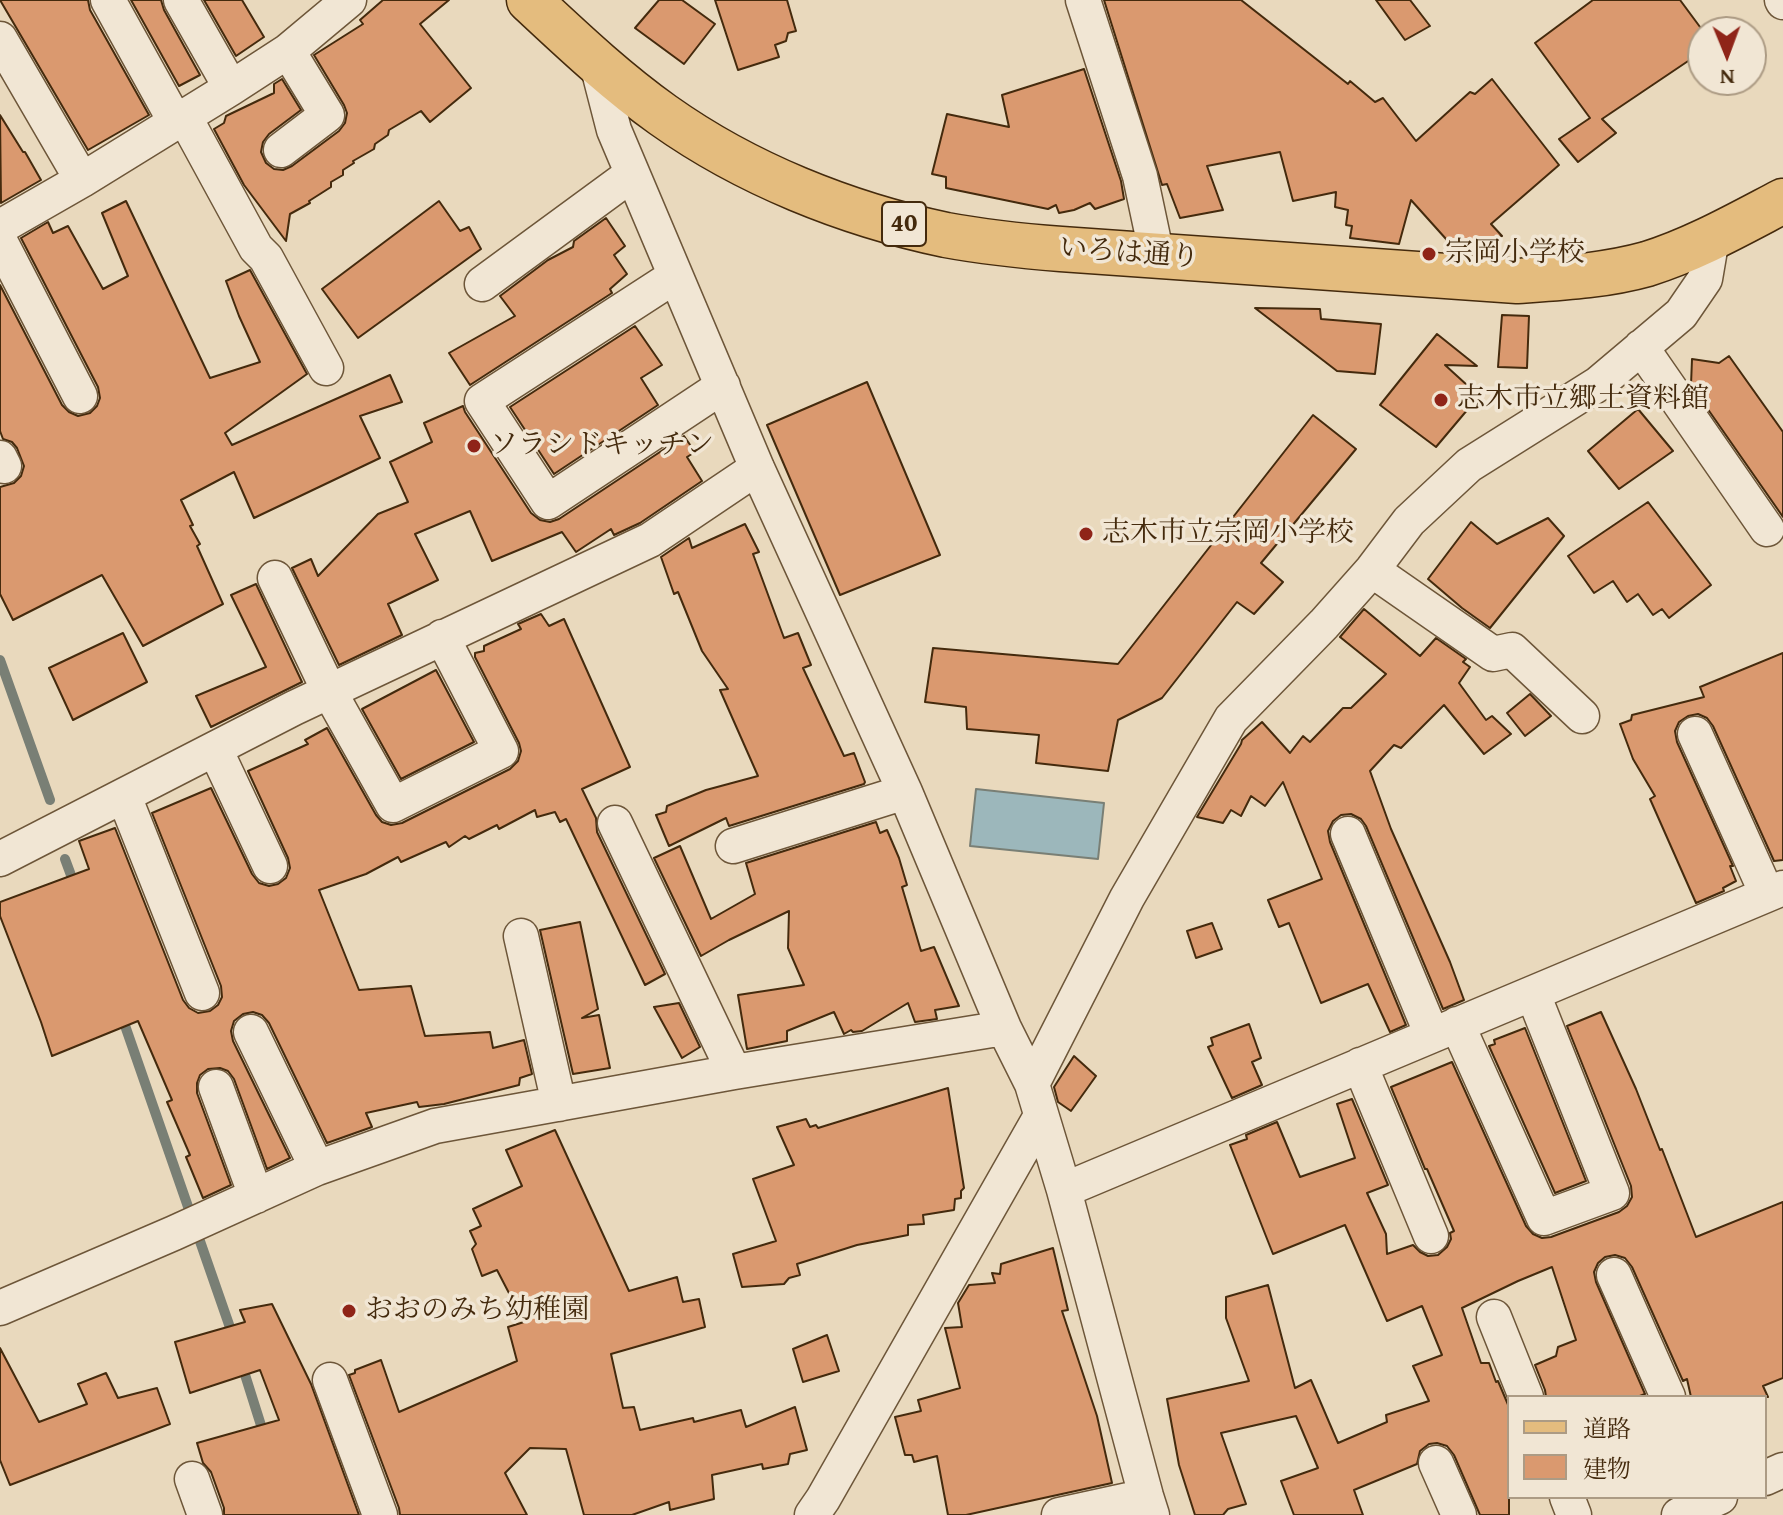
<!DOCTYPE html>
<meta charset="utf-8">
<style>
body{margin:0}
#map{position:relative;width:1783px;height:1515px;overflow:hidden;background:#e9d9bd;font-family:"Gentium Book Plus","Noto Serif JP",serif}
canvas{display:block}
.legend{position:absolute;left:1507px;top:1395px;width:260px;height:104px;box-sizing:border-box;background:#f1e6d4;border:2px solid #ac9b84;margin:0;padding:10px 14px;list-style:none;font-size:24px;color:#442a0d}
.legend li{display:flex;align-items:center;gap:16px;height:40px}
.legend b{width:40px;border:2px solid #ac9b84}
.north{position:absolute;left:1687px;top:16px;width:80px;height:80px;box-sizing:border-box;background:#f1e6d4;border:2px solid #ac9b84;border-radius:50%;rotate:179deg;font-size:22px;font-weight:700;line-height:32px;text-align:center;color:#442a0d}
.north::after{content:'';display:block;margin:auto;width:28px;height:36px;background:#8f2418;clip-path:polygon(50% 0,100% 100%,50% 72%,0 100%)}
</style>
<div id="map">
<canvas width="1783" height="1515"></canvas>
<ul class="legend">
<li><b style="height:10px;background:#e4bc7e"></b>道路</li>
<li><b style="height:22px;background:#da996f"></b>建物</li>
</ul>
<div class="north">N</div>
</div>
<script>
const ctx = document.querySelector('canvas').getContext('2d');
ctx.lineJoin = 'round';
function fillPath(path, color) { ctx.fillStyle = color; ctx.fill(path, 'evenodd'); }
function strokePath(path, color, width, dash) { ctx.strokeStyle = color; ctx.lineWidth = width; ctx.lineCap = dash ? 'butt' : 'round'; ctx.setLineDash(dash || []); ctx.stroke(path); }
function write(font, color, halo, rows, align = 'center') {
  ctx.font = font + ' "Gentium Book Plus","Noto Serif JP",serif'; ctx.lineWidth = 7; ctx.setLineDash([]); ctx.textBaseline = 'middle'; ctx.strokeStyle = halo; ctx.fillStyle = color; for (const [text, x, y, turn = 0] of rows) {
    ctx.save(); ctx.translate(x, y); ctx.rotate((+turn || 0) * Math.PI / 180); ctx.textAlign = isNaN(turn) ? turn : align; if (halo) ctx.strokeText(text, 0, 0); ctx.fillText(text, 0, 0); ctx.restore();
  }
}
const water = new Path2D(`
 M976 789 1104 803 1098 859 970 846Z`);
fillPath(water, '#9cb7bb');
strokePath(water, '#797f75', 2);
strokePath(new Path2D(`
 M0 660 50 800
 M65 859 75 886
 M121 1014 234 1339
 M241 1362 265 1438`), '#797f75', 10);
const building = new Path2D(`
 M0 0H88L90 10 149 115 88 150Z
 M131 0H161L164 10 200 75 179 86Z
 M204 0H242L264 37 236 56Z
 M383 0H449L420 24 471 88 430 122 421 111 389 130 388 135 375 144 374 149 353 161 354 163 343 170V175L331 182V187L309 201 310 203 290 214 286 241 244 185 214 129 224 123 226 116 274 93V84L282 79 301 110 269 134 263 142 261 152 266 163 274 169 283 170 292 166 339 131 345 123 347 113 344 105 314 55 363 24 360 20Z
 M659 0H682L715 24 684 64 635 28Z
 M715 0H787L796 31 788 33 786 41 775 45 779 57 738 70Z
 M1104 0H1241L1348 84 1350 81 1375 102 1383 98 1416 141 1470 92 1475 94 1492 79 1559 165 1491 224 1502 236 1455 249 1411 200 1399 244 1350 238 1352 226 1346 225 1348 210 1335 207 1336 192 1293 201 1280 152 1207 166 1223 210 1180 218 1167 184 1162 185Z
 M1376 0H1410L1430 26 1405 40Z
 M1593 0H1680L1703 31V51L1602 119 1616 133 1578 162 1559 139 1590 118 1535 43Z
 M1084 69 1121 181 1124 199 1095 209 1090 203 1074 210 1059 213 1056 205 1048 209 946 188V177L932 174 947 114 1009 127 1002 95Z
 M0 115 23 152H25L41 180 1 203Z
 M126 201 210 378 260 362 239 316 226 281 250 270 307 374 225 433 232 445 390 375 402 402 360 416 380 458 254 518 234 472 181 500 193 525 190 526 200 544 197 546 223 604 143 646 102 575 13 620 0 594V487L14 483 21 476 24 466 17 448 12 442 3 439 0 431V285L62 405 69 412 78 416 90 413 97 406 100 398 98 387 21 238 48 222 53 233 68 226 103 289 128 276 102 213Z
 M439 201 460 231 469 227 481 249 358 338 322 289Z
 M606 218 625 246 614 255 627 274 610 289 612 293 470 385 449 353 515 316 500 296 548 260 573 247 574 241Z
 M1255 308 1320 309 1321 319 1381 324 1375 374 1337 371Z
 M1502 315 1529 316 1527 368 1498 367Z
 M635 326 662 365 641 378 658 405 554 474 510 407Z
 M1437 334 1477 366 1445 365 1479 396 1436 447 1380 405Z
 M1729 356 1783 432V517L1691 385 1692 359 1719 363Z
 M867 382 940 555 840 595 767 425Z
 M463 406 465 412 531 513 540 520 550 522 559 519 684 436 695 452 687 457 702 481 640 523 614 535 611 529 576 552 562 532 492 561 470 511 415 534 438 580 388 604 402 635 339 665 292 568 311 559 318 576 378 514 408 502 390 462 432 442 424 423Z
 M1638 409 1673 451 1619 489 1588 451Z
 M1313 415 1356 449 1261 563 1283 582 1254 614 1237 602 1162 698 1118 720 1108 771 1036 763 1039 735 967 729 966 707 925 702 933 648 1118 664Z
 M1648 502 1711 585 1669 618 1662 609 1653 615 1638 594 1627 602 1613 581 1594 593 1568 556Z
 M1548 518 1564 536 1490 628 1462 608 1428 579 1471 522 1497 544Z
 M745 524 759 552 753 554 784 638 798 633 811 665 803 668 844 756 854 753 865 782 864 784 729 826 726 818 669 846 656 815 666 812 667 806 706 790 758 776 720 690 728 689 702 651 678 592 674 594 661 557 689 538 692 548Z
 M256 584 302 682 211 727 196 696 266 667 231 595Z
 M1364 609 1420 656 1436 638 1466 659 1463 662 1470 667 1459 683 1486 720 1492 716 1511 734 1484 754 1444 705 1401 748 1394 745 1370 771 1391 829 1450 962 1464 1000 1443 1009 1366 826 1361 819 1351 814 1341 815 1333 821 1328 831 1330 842 1406 1025 1390 1032 1368 984 1321 1003 1289 923 1279 927 1268 900 1322 879 1283 782 1265 806 1251 796 1241 816 1231 810 1223 823 1197 817 1241 744 1242 740 1262 722 1290 753 1303 736 1310 742 1343 708H1351L1386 674 1340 637Z
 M541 614 549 626 564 619 630 767 582 789 596 818 597 832 665 974 645 985 566 819 560 822 555 812 537 817 535 810 499 829 497 825 469 839 465 836 449 847 446 842 401 862 398 857 366 874 319 890 359 990 411 986 425 1036 490 1032 493 1048 524 1040 532 1074 520 1078 519 1085 444 1104 419 1107 417 1102 366 1113 372 1127 327 1143 269 1023 262 1015 253 1012 243 1014 234 1021 231 1031 233 1041 290 1158 267 1169 234 1079 228 1071 220 1068 208 1069 200 1075 197 1083V1093L231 1185 203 1198 186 1157 190 1155 167 1102 172 1100 138 1021 52 1056 41 1022 0 916V902L89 869 79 841 115 828 183 1000 189 1008 198 1013 210 1011 218 1005 222 997 221 986 152 813 211 788 252 874 259 883 269 886 278 884 286 878 290 868 288 858 248 771 308 744 305 740 327 728 376 815 382 822 391 825 402 823 510 769 518 761 521 751 519 743 475 657V653L484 651V646L521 629 518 624Z
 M123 633 147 682 73 720 49 668Z
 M1783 653V860L1774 861 1713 726 1707 718 1698 714 1688 716 1679 722 1675 731 1677 742 1733 866H1730L1736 881 1723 888 1724 891 1696 903 1650 799 1655 796 1633 759 1620 724 1631 720 1632 715 1704 697 1700 687Z
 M436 670 474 742 401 779 362 709Z
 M1530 694 1551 716 1525 736 1507 713Z
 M876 822 880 833 887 830 899 858 907 885 902 887 921 951 934 947 959 1006 935 1010 937 1019 915 1022 908 1003 862 1031 853 1032 851 1030 844 1034 834 1012 787 1031V1041L747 1049 738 995 804 985 788 948 789 911 729 940 701 956 654 858 680 846 711 919 755 894 746 863Z
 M580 922 598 1009 582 1018 599 1015 610 1068 573 1074 540 930Z
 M1212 923 1222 949 1196 958 1187 931Z
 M679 1003 700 1047 682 1058 654 1007Z
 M1601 1012 1636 1089 1660 1150 1662 1149 1696 1237 1783 1202V1378L1763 1386 1768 1397H1691L1687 1379 1683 1381 1632 1267 1625 1258 1615 1255 1605 1257 1598 1263 1594 1272 1596 1282 1645 1394 1637 1397H1546L1545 1390 1535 1365 1556 1356 1558 1347 1576 1340 1552 1267 1518 1281 1462 1308 1481 1363H1489L1496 1382 1498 1381 1509 1407V1515H1480L1454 1455 1447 1446 1437 1443 1429 1444 1420 1451 1417 1464 1354 1490 1363 1515H1294L1281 1481 1318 1468 1296 1416 1221 1433 1246 1504 1228 1509 1223 1515H1195L1179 1465 1167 1399 1249 1381 1226 1318V1297L1268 1285 1295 1388 1311 1380 1338 1443 1387 1422 1386 1415 1429 1401 1413 1366 1442 1355 1422 1306 1387 1321 1345 1225 1273 1254 1230 1145 1247 1139 1246 1135 1277 1122 1300 1177 1355 1158 1337 1104 1352 1099 1388 1185 1367 1193 1386 1234 1387 1254 1413 1245 1420 1252 1428 1256 1438 1255 1447 1247 1451 1239 1450 1233 1454 1231 1427 1169H1425L1391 1087 1452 1062 1526 1226 1533 1234 1542 1238 1551 1237 1619 1212 1627 1206 1632 1197 1631 1186 1567 1026Z
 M1249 1024 1261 1058 1252 1062 1262 1085 1232 1098 1208 1047 1213 1045 1211 1038Z
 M1525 1028 1586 1181 1555 1193 1489 1046 1495 1044 1494 1040Z
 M1074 1056 1096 1076 1071 1111 1058 1102 1054 1087Z
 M948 1088 964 1188 961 1191V1198L955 1199 954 1210 923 1215 924 1224 908 1225V1235L857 1245 797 1264 800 1275 789 1278 784 1284 742 1287 733 1254 776 1241 753 1179 794 1165 777 1127 806 1119 810 1127 816 1125 818 1128Z
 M555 1130 629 1291 677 1277 683 1302 699 1299 705 1327 611 1354 623 1408 634 1407 640 1430 693 1418 694 1422 741 1410 746 1427 795 1407 807 1450 790 1454 788 1464 763 1469 762 1464 712 1475 714 1499 670 1510 669 1502 632 1515H584L566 1449 530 1448 505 1473 527 1515H400L399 1508 349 1375 355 1373V1370L381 1360 399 1412 517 1361 508 1327 524 1322 497 1270 482 1276 472 1249 476 1244 470 1231 481 1226 473 1209 522 1186 506 1150Z
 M1053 1248 1068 1310 1062 1311 1097 1416 1112 1483 966 1515H948L937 1456 914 1462 912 1455H905L895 1417 921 1411 918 1400 960 1388 945 1328 962 1327 958 1303 969 1285 995 1283 992 1273 1000 1274 1001 1264Z
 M272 1304 311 1384 359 1515H224V1508L211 1472 203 1463 197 1443 279 1420 260 1370 190 1393 175 1342 245 1322 240 1310Z
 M827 1335 839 1371 803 1382 793 1349Z
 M0 1348 39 1422 87 1404 78 1384 106 1373 118 1398 157 1388 170 1424 10 1485 0 1460Z`);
fillPath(building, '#da996f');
strokePath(building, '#442a0d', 2);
const minor = new Path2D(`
 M108 0 175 121
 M181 0 231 88
 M1083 0 1140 176 1157 256
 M1782 0 1783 2
 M0 39 82 180
 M597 64 614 130 757 468 905 792 1004 1028 1032 1084 1064 1190 1146 1496 1152 1515
 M184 116 256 248 266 258 326 368
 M281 150 327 115 288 51
 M0 227 82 180 231 88 288 51 349 0
 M0 241 80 396
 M675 276 482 401 548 502 723 386
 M482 284 632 174
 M1641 347 1767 529
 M0 458 4 466
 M1372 570 1493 654 1512 650 1582 716
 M275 578 329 691 393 805 501 751 442 637
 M1695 734 1767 894
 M215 749 270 866
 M124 796 202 993
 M615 823 734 1072
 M1348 834 1432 1035
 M733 846 905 792
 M0 859 294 708 650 540 757 468
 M521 936 559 1104
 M1457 1024 1544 1218 1612 1193 1533 994
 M251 1032 317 1168
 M1360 1065 1431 1236
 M1032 1084 1127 898 1231 719 1324 624 1372 570 1409 521 1469 465 1598 384 1681 314 1705 279 1712 238
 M216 1087 256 1196
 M1064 1190 1783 888
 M1614 1275 1668 1397
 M0 1308 174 1233 317 1168 435 1126 734 1072 1004 1028
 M1494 1317 1526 1397
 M330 1380 380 1515
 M1436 1463 1459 1515
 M1765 1478 1783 1470
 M192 1479 205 1515
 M1567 1497 1574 1515
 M812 1515 823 1499 1041 1116
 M1059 1515 1146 1496
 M1679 1515 1720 1497`);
const major = new Path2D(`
 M529 0C572 40 614 80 663 115 746 174 846 214 946 235 984 242 1022 246 1061 249L1517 281C1561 278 1604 276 1647 264 1695 249 1739 224 1783 201`);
strokePath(minor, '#6d5639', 37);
strokePath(major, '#442a0d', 47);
strokePath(minor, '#f1e6d4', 34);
strokePath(major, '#e4bc7e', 44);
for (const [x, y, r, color] of [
 [1429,254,8,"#8f2418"],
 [1441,400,8,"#8f2418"],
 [474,446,8,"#8f2418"],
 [1086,534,8,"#8f2418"],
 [349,1311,8,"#8f2418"]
]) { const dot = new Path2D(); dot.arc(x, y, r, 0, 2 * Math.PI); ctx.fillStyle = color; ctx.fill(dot); strokePath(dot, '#f1e6d4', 3); }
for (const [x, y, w] of [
 [904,224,44]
]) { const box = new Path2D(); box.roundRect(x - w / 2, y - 22, w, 44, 6); ctx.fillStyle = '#f1e6d4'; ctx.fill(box); strokePath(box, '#442a0d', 2); }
write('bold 26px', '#442a0d', null, [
 ["40",904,224]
]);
write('28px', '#442a0d', '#f1e6d4', [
 ["いろは通り",1129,254,4]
]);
write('28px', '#442a0d', '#f1e6d4', [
 ["宗岡小学校",1445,254],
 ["志木市立郷土資料館",1457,400],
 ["ソラシドキッチン",490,446],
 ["志木市立宗岡小学校",1102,534],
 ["おおのみち幼稚園",365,1311]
], 'left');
</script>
